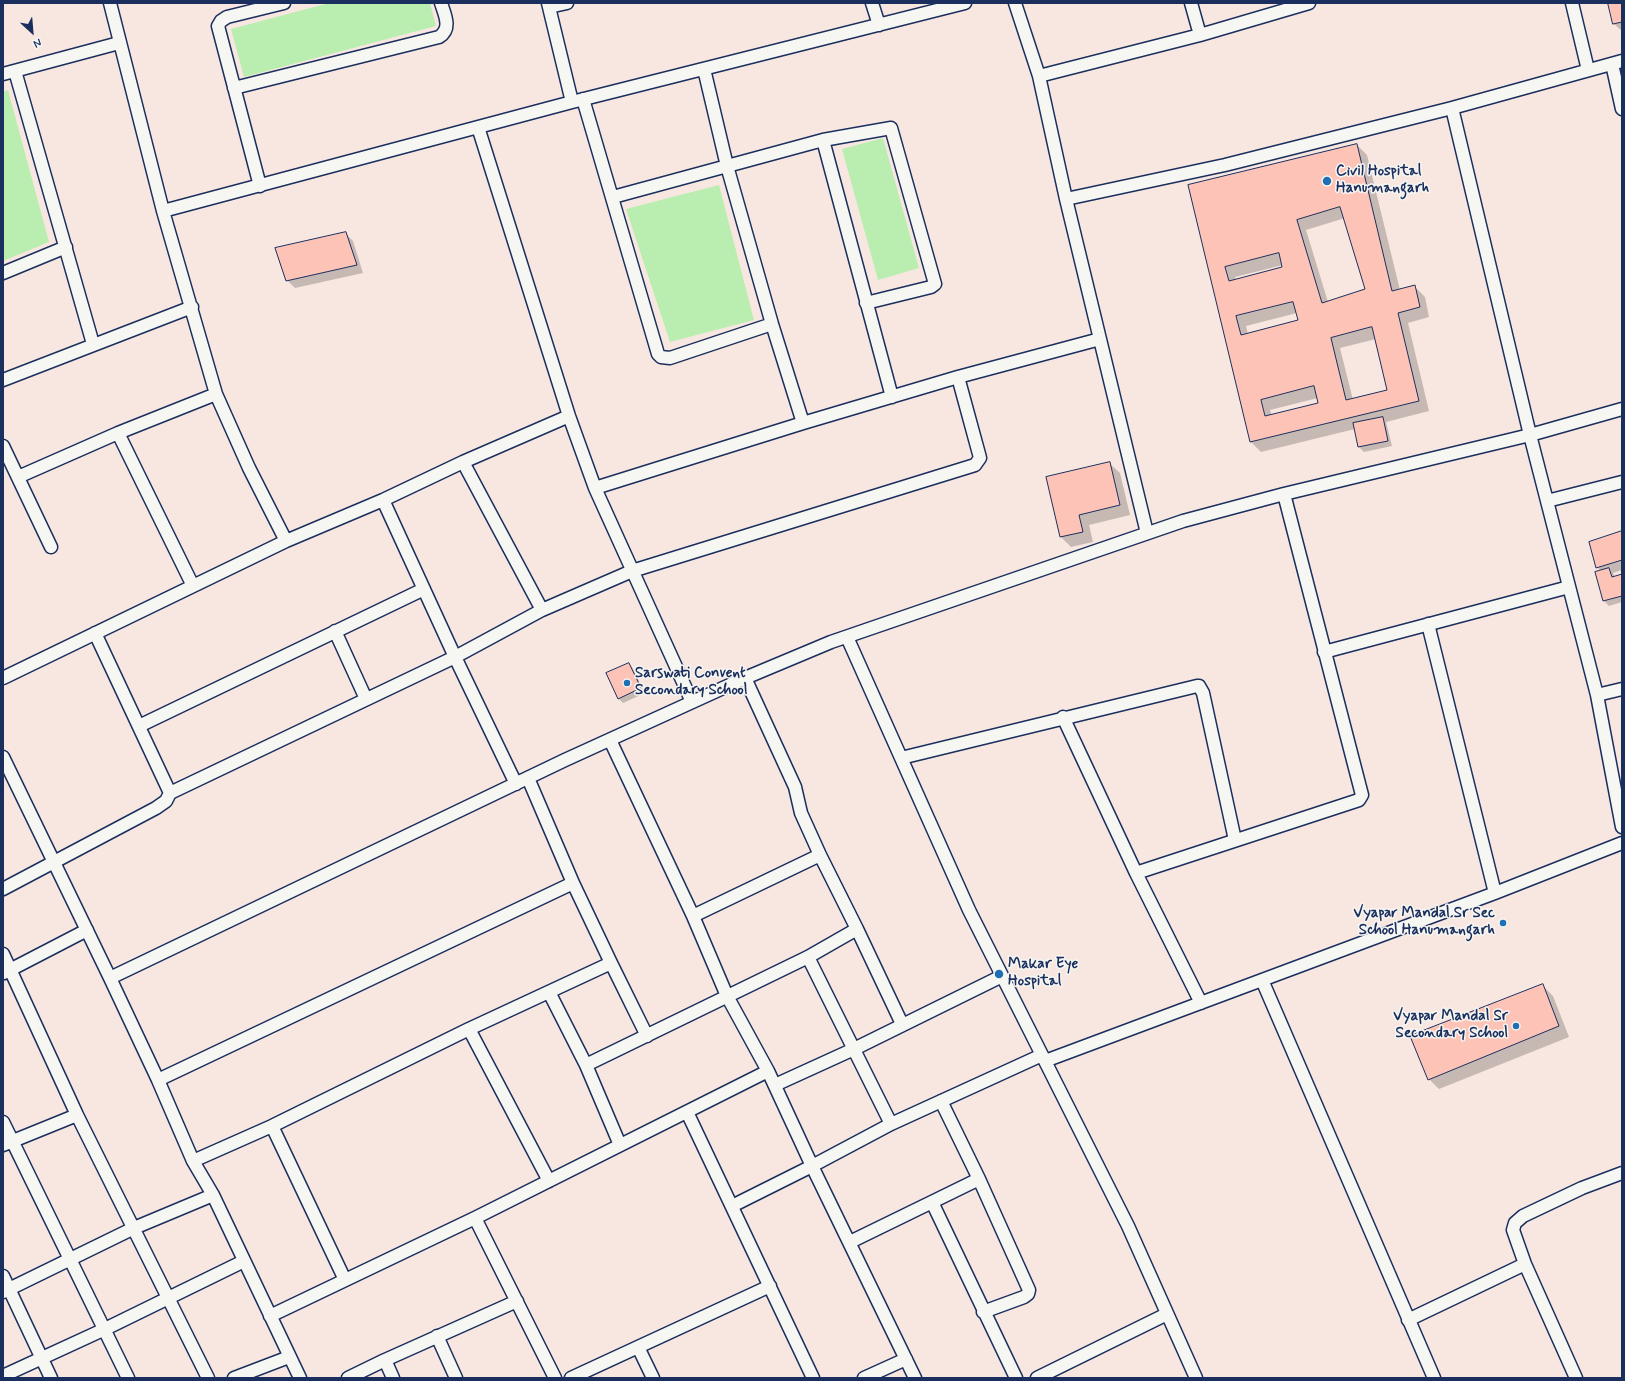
<!DOCTYPE html>
<style>
body{margin:0}
#map{position:relative;width:1625px;height:1381px;overflow:hidden;background:#f8e7e0;font-family:Mynerve,sans-serif}
canvas{display:block}
.frame{position:absolute;inset:0;border:4px solid #1b2f5e;pointer-events:none}
.north{position:absolute;left:12px;top:12px;width:40px;height:40px;-webkit-text-stroke:3px #f6f6f2;paint-order:stroke;rotate:154deg;font-size:11px;font-weight:700;line-height:16px;text-align:center;color:#1b2f5e}
.north::after{content:'';display:block;margin:auto;width:14px;height:18px;background:#1b2f5e;clip-path:polygon(50% 0,100% 100%,50% 72%,0 100%)}
</style>
<div id="map">
<canvas width="1625" height="1381"></canvas>
<div class="frame"></div>
<div class="north">N</div>
</div>
<script>
const ctx = document.querySelector('canvas').getContext('2d');
ctx.lineJoin = 'round';
function fillPath(path, color) { ctx.fillStyle = color; ctx.fill(path, 'evenodd'); }
function strokePath(path, color, width, dash) { ctx.strokeStyle = color; ctx.lineWidth = width; ctx.lineCap = dash ? 'butt' : 'round'; ctx.setLineDash(dash || []); ctx.stroke(path); }
function write(font, color, halo, rows, align = 'center') {
  ctx.font = font + ' Mynerve,sans-serif'; ctx.lineWidth = 3; ctx.setLineDash([]); ctx.textBaseline = 'middle'; ctx.strokeStyle = halo; ctx.fillStyle = color; for (const [text, x, y, turn = 0] of rows) {
    ctx.save(); ctx.translate(x, y); ctx.rotate((+turn || 0) * Math.PI / 180); ctx.textAlign = isNaN(turn) ? turn : align; if (halo) ctx.strokeText(text, 0, 0); ctx.fillText(text, 0, 0); ctx.restore();
  }
}
fillPath(new Path2D(`
 M329 3H430L436 26 244 77 231 29Z
 M8 90 49 242 3 261V92Z
 M883 138 919 268 878 280 842 149Z
 M719 185 754 320 670 342 626 209Z`), '#b9eeb0');
fillPath(new Path2D(`
 M1609 3H1622V31L1614 24Z
 M1357 145 1367 155 1400 290 1414 286 1425 297 1429 317 1408 323 1429 411 1386 422 1392 446 1364 452 1359 447 1355 429 1261 452 1251 442 1189 185ZM1345 218 1366 290 1328 302 1306 230ZM1283 265 1284 268 1236 280 1235 277ZM1297 313 1299 321 1248 334 1246 326ZM1376 339 1388 391 1353 400 1340 348ZM1318 398 1320 403 1272 416 1270 410Z
 M345 233 353 241 363 273 295 288 287 280Z
 M1109 463 1120 473 1130 515 1089 525 1093 542 1071 547 1061 537Z
 M1622 532V570L1613 573 1615 577 1622 575V602L1609 606 1604 601 1596 572 1601 571 1597 567Z
 M629 664 633 669 645 693 623 703 618 698Z
 M1543 986 1553 996 1569 1037 1439 1089 1429 1079Z`), '#0003');
const building = new Path2D(`
 M1608 3H1622V22L1613 24Z
 M1357 144 1392 291 1415 285 1420 307 1398 313 1419 401 1250 442 1188 185ZM1340 207 1365 289 1322 303 1297 220ZM1279 253 1282 267 1229 281 1225 267ZM1293 302 1298 320 1241 335 1236 316ZM1372 327 1387 390 1346 400 1331 338ZM1314 386 1318 403 1265 416 1261 400Z
 M346 232 357 265 286 281 275 248Z
 M1383 417 1388 441 1358 447 1353 423Z
 M1110 462 1120 505 1079 515 1083 532 1060 537 1046 477Z
 M1622 531V560L1596 568 1589 542Z
 M1609 568 1612 577 1622 574V596L1603 601 1595 572Z
 M629 663 641 688 618 699 606 673Z
 M1543 984 1559 1026 1428 1080 1410 1036Z`);
fillPath(building, '#fdc3b6');
strokePath(building, '#1b2f5e', 1);
const street = new Path2D(`
 M110 3 163 211 216 394 249 468 286 541
 M548 3 572 102
 M872 3 879 25
 M1015 3 1039 76 1066 199 1147 533
 M1191 3 1200 35
 M1572 3 1588 70
 M549 7 567 3
 M1612 64 1622 109
 M704 69 727 166 772 324 803 423
 M15 71 93 344
 M3 74 119 43
 M1039 76 1200 35 1309 3
 M234 88 439 37C452 29 445 15 441 3
 M583 99 658 354 661 357 670 358 772 324
 M478 127 569 416 595 488 692 702
 M823 140 892 397
 M260 186 218 26 221 21 227 17 284 3
 M613 197 823 140 891 128 935 284 931 287 866 303
 M1066 199 1225 165 1452 108
 M163 211 572 102 965 3
 M3 273 66 247
 M3 380 192 307
 M1622 409 1530 435 1597 695 1622 827
 M118 433 193 586
 M3 446 51 547
 M18 477 118 433 216 394
 M595 488 803 423 958 377 1100 339
 M383 500 455 657 516 784
 M1547 501 1622 482
 M542 610 632 571 975 465 980 458 979 454 958 377
 M1428 624 1495 893
 M335 631 366 699
 M95 633 170 793 455 657 542 610 463 462
 M847 637 969 910 1128 1226 1196 1378
 M1324 652 1569 587
 M3 678 286 541 383 500 463 462 569 416
 M745 678 795 787 801 813 820 855 857 929
 M1597 695 1622 689
 M1063 717 1136 873 1201 1003
 M139 726 424 589
 M610 740 693 916 727 996 768 1071 812 1166 915 1378
 M3 757 110 978 158 1080 193 1161 213 1195 300 1378
 M901 758 1197 686H1199L1203 693 1235 840
 M528 778 573 883 611 963 647 1036
 M1136 873 1359 800 1362 795 1284 494
 M3 889 156 808 166 801 170 793
 M693 916 820 855
 M3 954 77 1115 208 1378
 M808 957 891 1124
 M4 973 87 930
 M110 978 565 760 745 678 831 642 1183 521 1284 494 1530 435 1452 108 1622 61
 M1262 980 1434 1378
 M549 992 586 1065 620 1145
 M469 1029 549 1181
 M1045 1061 1495 893 1622 843
 M586 1065 808 957 857 929 902 1024
 M158 1080 573 883
 M775 1085 854 1049 1002 976
 M687 1112 813 1378
 M3 1122 128 1378
 M272 1126 345 1280
 M3 1145 77 1115
 M193 1161 272 1126 469 1029 611 963
 M979 1179 1029 1290 1028 1294 1024 1297 983 1312
 M932 1202 979 1179 941 1101
 M732 1206 812 1166 891 1124 1042 1055
 M475 1218 555 1378
 M850 1242 932 1202 1016 1378
 M3 1276 51 1378
 M3 1292 134 1228 213 1195
 M270 1316 475 1218 768 1071
 M1408 1320 1525 1264
 M437 1336 456 1378
 M638 1347 653 1378
 M385 1360 393 1378
 M3 1376 105 1329 244 1261
 M234 1378 289 1357
 M348 1378 385 1360 517 1301
 M571 1378 770 1286
 M864 1378 906 1359
 M1037 1378 1167 1314
 M1576 1378 1525 1264 1513 1230 1515 1223 1523 1216 1582 1188 1622 1173`);
strokePath(street, '#1b2f5e', 15);
strokePath(street, '#f6f6f2', 12);
for (const [x, y, r, color] of [
 [1327,181,5,"#1f6fb2"],
 [627,683,4,"#1f6fb2"],
 [1503,923,4,"#1f6fb2"],
 [999,974,5,"#1f6fb2"],
 [1516,1026,4,"#1f6fb2"]
]) { const dot = new Path2D(); dot.arc(x, y, r, 0, 2 * Math.PI); ctx.fillStyle = color; ctx.fill(dot); strokePath(dot, '#f6f6f2', 1.5); }
write('bold 15px', '#1b2f5e', '#f6f6f2', [
 ["Civil Hospital",1336,172],
 ["Hanumangarh",1336,189],
 ["Sarswati Convent",635,674],
 ["Secondary School",635,691],
 ["Vyapar Mandal Sr Sec",1495,914,"right"],
 ["School Hanumangarh",1495,931,"right"],
 ["Makar Eye",1008,965],
 ["Hospital",1008,982],
 ["Vyapar Mandal Sr",1508,1017,"right"],
 ["Secondary School",1508,1034,"right"]
], 'left');
</script>
